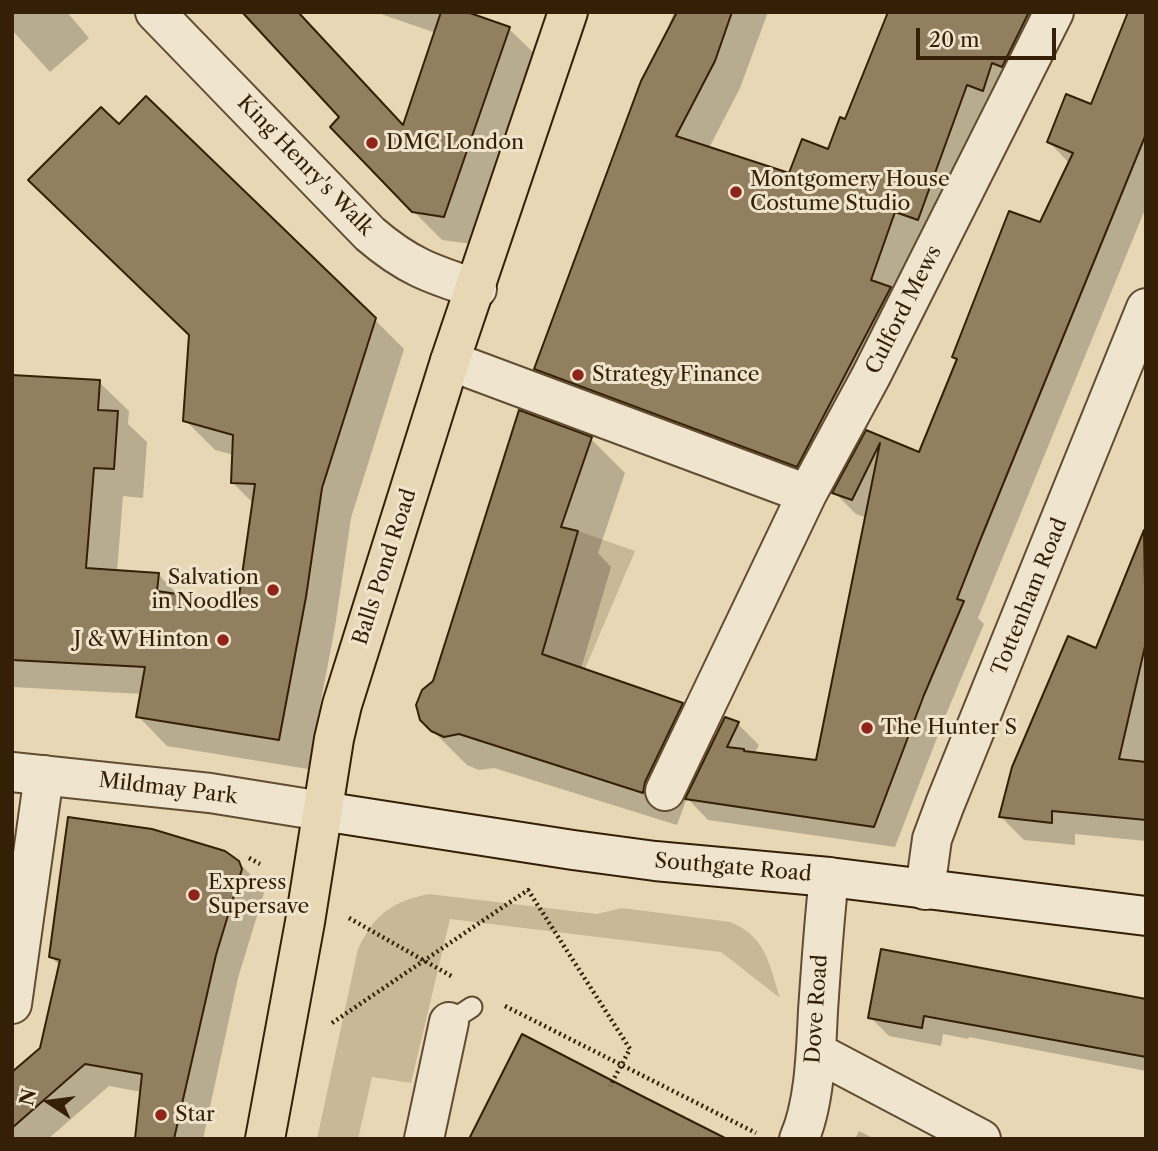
<!DOCTYPE html>
<style>
body{margin:0}
#map{position:relative;width:1158px;height:1151px;overflow:hidden;background:#e7d7b4;font-family:"Libre Caslon Text",serif}
canvas{display:block}
.frame{position:absolute;inset:0;border:14px solid #351f06;pointer-events:none}
.north{position:absolute;left:14px;top:1067px;width:70px;height:70px;-webkit-text-stroke:5px #efe5ce;paint-order:stroke;rotate:283deg;font-size:19px;font-weight:700;line-height:28px;text-align:center;color:#351f06}
.north::after{content:'';display:block;margin:auto;width:24px;height:32px;background:#351f06;clip-path:polygon(50% 0,100% 100%,50% 72%,0 100%)}
.scale{position:absolute;left:916px;top:28px;width:140px;height:32px;box-sizing:border-box;border:4px solid #351f06;border-top:0;padding-left:9px;font-size:21px;line-height:24px;white-space:nowrap;color:#351f06;-webkit-text-stroke:5px #efe5ce;paint-order:stroke}
</style>
<div id="map">
<canvas width="1158" height="1151"></canvas>
<div class="frame"></div>
<div class="north">N</div>
<div class="scale">20 m</div>
</div>
<script>
const ctx = document.querySelector('canvas').getContext('2d');
ctx.lineJoin = 'round';
function fillPath(path, color) { ctx.fillStyle = color; ctx.fill(path, 'evenodd'); }
function strokePath(path, color, width, dash) { ctx.strokeStyle = color; ctx.lineWidth = width; ctx.lineCap = dash ? 'butt' : 'round'; ctx.setLineDash(dash || []); ctx.stroke(path); }
function write(font, color, halo, rows, align = 'center') {
  ctx.font = font + ' "Libre Caslon Text",serif'; ctx.lineWidth = 6; ctx.setLineDash([]); ctx.textBaseline = 'middle'; ctx.strokeStyle = halo; ctx.fillStyle = color; for (const [text, x, y, turn = 0] of rows) {
    ctx.save(); ctx.translate(x, y); ctx.rotate((+turn || 0) * Math.PI / 180); ctx.textAlign = isNaN(turn) ? turn : align; if (halo) ctx.strokeText(text, 0, 0); ctx.fillText(text, 0, 0); ctx.restore();
  }
}
fillPath(new Path2D(`
 M578 531 635 551 585 669 542 654Z
 M429 894 597 914 622 908 730 922C766 936 769 964 780 998L721 952 450 919 411 1083 372 1077 358 1139H317L358 949C375 914 391 902 429 894Z`), '#c9b896');
fillPath(new Path2D(`
 M12 12H67L89 38 50 72 12 30Z
 M375 12H478L477 17 509 29 538 57 472 244 442 240 413 211 342 117 405 127 436 33Z
 M674 12H768L740 88 709 148 790 175 829 151 846 121 890 12H1073L823 492 562 394 536 369Z
 M1146 12V207L1000 564 978 618 984 624 945 717 895 847 708 820 687 798 677 825 494 768 479 770 467 765 421 719 520 412 591 439 625 473 598 553 611 567 581 669 682 704 716 738 725 719 738 724 759 745 754 754 817 761 867 518 856 514 835 493 867 433 920 455 958 360 954 356 1041 224 1070 164 1049 142 1092 106Z
 M119 127 374 319 404 349 351 518 335 627 308 769 167 746 138 716 142 694 12 687V376L99 382 129 411 128 424 147 442 143 498 123 496 117 572 158 574 179 596 239 605 254 504 232 482 234 455 215 450 185 420 191 335Z
 M1146 529V841L1075 834V845L1024 840 1001 817 1097 651Z
 M151 831 232 856 261 885 264 893 238 978 203 1139H137L142 1092 109 1086 48 1139H12V1074L42 1049 61 967 51 957Z
 M1146 1000V1071L969 1037 968 1039 943 1034 941 1046 889 1036 870 1017Z
 M859 1131 875 1139H855Z`), '#0003');
const building = new Path2D(`
 M242 12H298L403 125 441 12H467L510 27 444 217 412 212 330 127 339 117Z
 M677 12H732L715 61 676 136 789 173 802 139 828 149 840 117 845 119 888 12H1029L1002 67 992 63 983 91 967 85 918 220 895 212 871 280 891 287 797 467 534 369 641 81Z
 M1128 12H1146V134L979 543 957 599 964 601 924 695 874 827 685 799 725 717 739 722 727 747 744 749V751L816 760 880 443 852 500 832 493 866 430 919 452 957 359 952 357 1009 211 1040 222 1073 153 1047 142 1066 94 1091 104Z
 M146 96 376 318 322 488 306 597 279 740 136 717 145 667 12 660V375L100 380 98 410 118 411 114 469 94 468 86 568 159 573 157 591 238 603 255 484 231 483 233 435 183 421 189 335 28 180 101 107 119 124Z
 M519 410 592 437 561 527 578 531 542 654 683 703 645 782 643 793 459 734 444 737 431 731 420 720 416 705 422 690 433 681Z
 M1144 530 1146 642 1119 759 1146 762V820L1052 811V823L999 817 1012 767 1068 636 1096 648Z
 M68 817 152 829 225 851 239 861 242 869 216 955 174 1139H135L142 1074 85 1064 12 1128V1072L40 1048 60 960 49 957Z
 M881 949 1146 999V1057L924 1016 922 1028 868 1018Z
 M522 1034 640 1095 727 1139H469Z`);
fillPath(building, '#927f60');
strokePath(building, '#351f06', 2);
const service = new Path2D(`
 M449 1022 472 1007`);
const minor = new Path2D(`
 M155 12 370 234C407 266 431 274 477 289
 M450 361 807 494
 M665 791 807 494 871 376 1054 12
 M925 890 932 839 945 804 1146 308
 M12 1004 44 775
 M816 1052 981 1139
 M424 1139 449 1022
 M799 1139C815 1103 816 1050 818 1011 821 966 824 922 829 877`);
const tertiary = new Path2D(`
 M12 772 210 793 322 811`);
const secondary = new Path2D(`
 M322 811 573 850 655 861 829 877 1146 916`);
const primary = new Path2D(`
 M265 1139 305 922 334 739 342 705 450 361 568 12`);
strokePath(service, '#624d32', 23);
strokePath(minor, '#624d32', 42);
strokePath(tertiary, '#624d32', 42);
strokePath(secondary, '#351f06', 42);
strokePath(primary, '#351f06', 42);
strokePath(new Path2D(`
 M249 858 260 864
 M349 918 453 977
 M505 1006 756 1133
 M332 1023 528 890 630 1049 610 1086`), '#351f06', 4.5, [2, 3.5]);
strokePath(service, '#efe5ce', 19);
strokePath(minor, '#efe5ce', 38);
strokePath(tertiary, '#efe5ce', 38);
strokePath(secondary, '#efe5ce', 38);
strokePath(primary, '#e7d7b4', 38);
for (const [x, y, r, color] of [
 [372,143,7,"#8f2418"],
 [736,192,7,"#8f2418"],
 [578,375,7,"#8f2418"],
 [273,590,7,"#8f2418"],
 [223,640,7,"#8f2418"],
 [867,728,7,"#8f2418"],
 [194,895,7,"#8f2418"],
 [161,1115,7,"#8f2418"]
]) { const dot = new Path2D(); dot.arc(x, y, r, 0, 2 * Math.PI); ctx.fillStyle = color; ctx.fill(dot); strokePath(dot, '#efe5ce', 2.5); }
write('21px', '#351f06', '#efe5ce', [
 ["DMC London",386,143],
 ["Montgomery House",750,180],
 ["Costume Studio",750,204],
 ["Strategy Finance",592,375],
 ["Salvation",259,578,"right"],
 ["in Noodles",259,602,"right"],
 ["J & W Hinton",209,640,"right"],
 ["The Hunter S",881,728],
 ["Express",208,883],
 ["Supersave",208,907],
 ["Star",175,1115]
], 'left');
write('21px', '#351f06', '#efe5ce', [
 ["King Henry's Walk",305,166,46],
 ["Culford Mews",904,310,-63],
 ["Balls Pond Road",385,567,-72],
 ["Tottenham Road",1030,597,-68],
 ["Mildmay Park",168,789,7],
 ["Southgate Road",733,868,5],
 ["Dove Road",817,1009,-86]
]);
</script>
